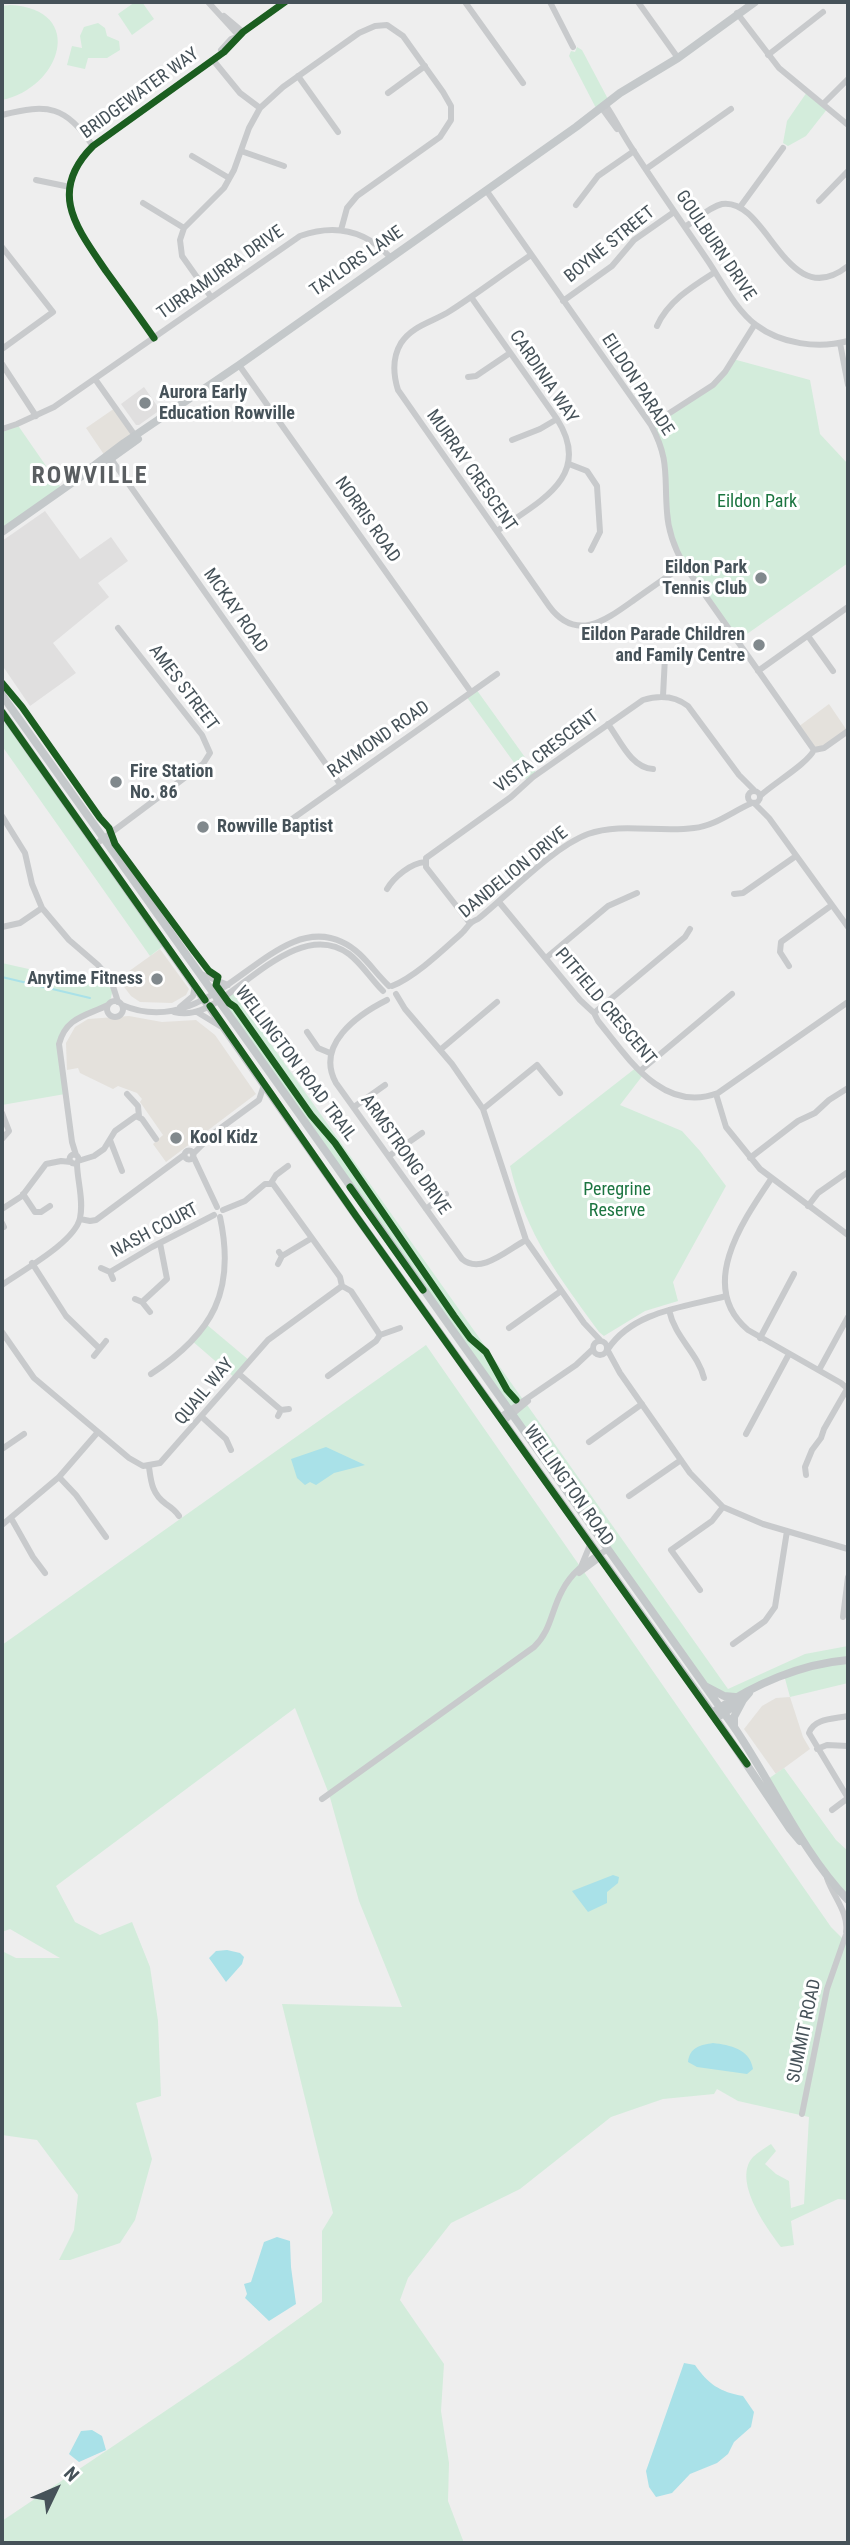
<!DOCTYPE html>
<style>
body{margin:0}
#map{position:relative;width:850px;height:2545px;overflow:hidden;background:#eee;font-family:"Roboto Condensed",sans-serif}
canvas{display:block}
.frame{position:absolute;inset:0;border:4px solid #465259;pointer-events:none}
.north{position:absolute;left:21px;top:2454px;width:70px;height:70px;-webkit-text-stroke:5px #fff;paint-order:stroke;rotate:46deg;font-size:19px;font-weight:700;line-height:28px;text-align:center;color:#465259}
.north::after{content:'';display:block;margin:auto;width:24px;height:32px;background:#465259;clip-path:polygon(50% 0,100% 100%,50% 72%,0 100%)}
</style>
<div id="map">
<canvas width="850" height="2545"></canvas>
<div class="frame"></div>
<div class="north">N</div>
</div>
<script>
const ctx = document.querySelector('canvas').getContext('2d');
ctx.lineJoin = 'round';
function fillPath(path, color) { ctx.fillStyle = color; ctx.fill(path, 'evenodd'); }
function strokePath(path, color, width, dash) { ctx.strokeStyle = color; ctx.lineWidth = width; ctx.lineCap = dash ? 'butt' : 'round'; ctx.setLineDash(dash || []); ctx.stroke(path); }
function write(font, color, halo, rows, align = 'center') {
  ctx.font = font + ' "Roboto Condensed",sans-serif'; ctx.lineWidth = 6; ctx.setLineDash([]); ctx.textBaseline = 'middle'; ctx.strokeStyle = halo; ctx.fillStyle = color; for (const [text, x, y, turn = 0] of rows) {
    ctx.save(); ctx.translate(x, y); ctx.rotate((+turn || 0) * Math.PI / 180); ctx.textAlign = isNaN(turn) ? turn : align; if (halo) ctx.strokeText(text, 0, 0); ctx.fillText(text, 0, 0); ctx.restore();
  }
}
fillPath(new Path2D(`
 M115 408 135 435 105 456 86 428Z
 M829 704 848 732 814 750 798 727Z
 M160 949 189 989 186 995 172 1003 140 1002 131 996 118 979Z
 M129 1016 162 1022 196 1020 215 1035 256 1094 166 1162 153 1144 163 1135 140 1102 142 1099 137 1093 118 1086 113 1089 80 1073 78 1068 67 1070 66 1043 75 1027 88 1019Z
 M790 1697 803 1737 810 1749 776 1774 744 1729 762 1706 776 1698Z`), '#e4e1dc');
fillPath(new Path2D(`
 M144 387 160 410 139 425H136L121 404Z
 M45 511 80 559 111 537 128 561 98 583 109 597 53 643 76 673 30 706 2 665V541Z`), '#e0dfdf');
fillPath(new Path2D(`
 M135 2H142L154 19 132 35 118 14Z
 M10 5C87 9 61 88 2 100V6Z
 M98 23 105 28 107 36 119 41 120 50 107 58H88L85 69 67 65 72 46 82 48 80 36 84 27Z
 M577 47 582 50 609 101 597 110 569 56 571 51 575 52Z
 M807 92 828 108 806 136 788 146 783 143 787 121Z
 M733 359 810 380 820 434 848 464V563L737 641 684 565 668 525 667 477 651 425 702 393Z
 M17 424 62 489 2 531V429Z
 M476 689 537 774 528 782 466 696Z
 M8 721 166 944 150 956 2 746V725Z
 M2 963 113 988 110 1002 76 1018 60 1039 65 1094 2 1105Z
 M234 992 524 1401 509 1411 219 1002Z
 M637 1067 643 1075 620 1105 682 1131 700 1151 726 1186 673 1282 678 1301 645 1311 604 1336 599 1332C558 1275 527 1237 510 1166Z
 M206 1324 250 1361 235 1378 191 1340Z
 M426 1345 831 1927 848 1944V2200L838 2199 791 2221 794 2245 781 2247C766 2227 732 2180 753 2157 758 2152 765 2148 771 2144L776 2151 765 2164 776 2174 789 2181 791 2208 804 2204 809 2117 738 2101 717 2089 714 2094 663 2099 611 2117 520 2189 451 2223 408 2278 400 2300 444 2364 441 2411 449 2463 448 2501 464 2543H2V2521L241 2360 322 2302V2231L333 2213 282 2004 402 2007 359 1901 329 1794 295 1708 56 1886 75 1922 100 1935 132 1922 150 1967 158 2021 161 2096 136 2103 152 2159 135 2220 120 2243 70 2260H59L74 2230 78 2195 37 2140 2 2135V1951L16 1958H60L10 1929 2 1932V1645Z
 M525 1402 728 1689 805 1654 848 1646V1683L790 1697 784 1675 731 1697 704 1686 513 1416Z
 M784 1768 836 1840 848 1851V1900L827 1878 768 1779Z`), '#d3ecdb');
fillPath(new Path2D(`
 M326 1447 365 1465 334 1473 316 1485 310 1482 305 1485 297 1478 291 1459Z
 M613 1875 619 1877 618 1883 607 1892V1903L588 1912 572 1891Z
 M227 1950 240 1953 244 1957 242 1964 226 1982 209 1958 216 1951Z
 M713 2043C730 2045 750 2049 753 2069L747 2074 697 2067 688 2062C690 2047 700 2045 713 2043Z
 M277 2237 290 2241 291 2267 296 2304 269 2321 245 2298 247 2294 244 2284 251 2282 264 2242Z
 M684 2363 695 2365C708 2384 720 2392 743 2396L754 2412 751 2427 734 2442 728 2454 717 2463 690 2474 672 2493 656 2497 649 2487 646 2471Z
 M92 2430 102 2436 106 2450 79 2462 69 2454 81 2431Z`), '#a9e1e8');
strokePath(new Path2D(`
 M2 977 90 998`), '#a9e1e8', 2);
strokePath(new Path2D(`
 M208 2 239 36
 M465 2 523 83
 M550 2 573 47
 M638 2 678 58
 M737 13 779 68 848 125
 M224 16 243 32
 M221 50 231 39 239 36
 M768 55 823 12
 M213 60 240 93 260 108
 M298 76 338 132
 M388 93 425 66
 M605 104C615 119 623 135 633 150 657 187 683 224 708 261 722 282 736 310 756 325 781 344 818 349 848 341
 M823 104 848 79
 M601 107 617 129
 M2 115C49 103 65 106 93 146
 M241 151 284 166
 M192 156 229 178
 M646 169 731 109
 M36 180 70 187
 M486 190 651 425C670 460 664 476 667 512 668 531 675 549 684 565L814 750
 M819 201 848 171
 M143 203 184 228
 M576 205 598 176 634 151
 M740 207 783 148
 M685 227C696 220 709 207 722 204 768 197 786 315 848 266
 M2 247 53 312 2 349
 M531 255C504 273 478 293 450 311 433 322 413 325 401 343 392 358 393 374 398 390L549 606C576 643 606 620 634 600 651 588 668 576 684 565
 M211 297 182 256 180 240 184 228 224 188 234 170 249 128 260 108 283 87 359 33 375 26 387 25 403 36 443 92 451 106V120L440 137 357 196 347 208 341 230
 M471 297 557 419C594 477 538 502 497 531
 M563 301 612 266 634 240 674 212
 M657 326C668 301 693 286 715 272
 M154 338C138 315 122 293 106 271 77 228 47 192 93 146L224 52 243 32 285 2
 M840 343 848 385
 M2 364 36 416
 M239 365 471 692
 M468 377 476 376 510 353
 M95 379 136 437
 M651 425 713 385 725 372 755 324
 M2 429 17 424 54 407 300 236C334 224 365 230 390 257
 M512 440 540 429 557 419
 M109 456 340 784
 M569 464 587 471 597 486 600 532 591 550
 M808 636 833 671
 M758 671 848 607
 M663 696 665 657
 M608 724C620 740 631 768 653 769
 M748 797a6 6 0 1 1 12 0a6 6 0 1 1-12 0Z
 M760 796C774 783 807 764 814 750L824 748 848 731
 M754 803 769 818 848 927
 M2 816 25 853 32 884 42 908 69 940 98 965 111 980 118 1002
 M278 829 497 674
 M96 844 203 764 210 753 202 735 118 628
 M387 889C394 877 411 863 425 862
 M734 894 743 893 796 856
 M499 902 580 1000 594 1013 598 1021C628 1058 663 1114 718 1093L848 1002
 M469 922 426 867V858L511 797 533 777 643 700C659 695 674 695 688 706L739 775 754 790
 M2 927 20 923 42 908
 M546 958 608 906 637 893
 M789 966 780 952 781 942 832 905
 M201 974 228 985
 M392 986C415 977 443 950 462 933 468 927 469 922 478 919 508 895 553 847 588 834 621 822 659 833 694 828 715 826 733 811 752 803
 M396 994 405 1009 452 1064 483 1109 526 1240 584 1323 601 1341
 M387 1000C357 1015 315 1045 336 1083L462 1259C481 1275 507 1250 526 1240
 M107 1009a8 8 0 1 1 16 0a8 8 0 1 1-16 0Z
 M122 1005C215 1045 271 908 342 942 362 951 373 971 389 986
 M180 1007 193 996 195 985
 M174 1012C188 1015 198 1012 210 1006 248 985 303 920 349 954 362 964 371 979 383 991
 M197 1012 220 1026
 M594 1013 685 937 690 929
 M307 1032 318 1048 330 1053
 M440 1050 497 1002
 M640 1071 732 994
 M127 1094 138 1106 139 1116
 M716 1094 726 1127 760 1169 848 1235
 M354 1107 385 1085
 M483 1109 537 1065 560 1093
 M2 1139 9 1131 2 1113
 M110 1140 122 1171
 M184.5 1155a4.5 4.5 0 1 1 9 0a4.5 4.5 0 1 1-9 0Z
 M193 1154 214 1133 259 1100 264 1085
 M69.5 1159a4.5 4.5 0 1 1 9 0a4.5 4.5 0 1 1-9 0Z
 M76 1155 72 1142 59 1044C66 1017 86 1016 108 1005
 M193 1156 217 1207
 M389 1156 422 1133
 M750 1158 798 1121 815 1113 829 1100 848 1088
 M78 1161 94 1156 104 1149 115 1131 136 1116 142 1119 156 1139
 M771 1179C742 1222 697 1287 748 1330L841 1383 848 1389
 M271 1183 276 1175 288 1166
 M23 1194 35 1212H41L50 1206
 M808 1206 818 1193 848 1172
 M2 1209 22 1196 46 1164 61 1161 71 1162
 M426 1209 446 1194
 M80 1219 90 1221 96 1220 184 1155
 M2 1223 4 1227
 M282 1256 312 1238
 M32 1263 66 1316 99 1348
 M278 1264 282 1256 279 1252
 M101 1268 110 1272 113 1279
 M110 1272 152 1247 214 1215
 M2 1285C23 1270 75 1242 80 1218 84 1200 77 1180 77 1163
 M135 1299 142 1302 150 1312
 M142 1302 167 1279 160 1243
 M669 1310C675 1338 698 1353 704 1378
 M509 1328 561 1291
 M2 1332 34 1378 129 1458 143 1466 160 1463 268 1340 342 1286 340 1277 273 1184H265L245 1201 223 1210
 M380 1335 400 1328
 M760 1338 794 1274
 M593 1348a7 7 0 1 1 14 0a7 7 0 1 1-14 0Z
 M608 1349C633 1311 685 1307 726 1296
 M608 1351 620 1373 690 1473 723 1507 763 1524 848 1549
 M94 1356 106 1341
 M819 1370 848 1317
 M151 1374C213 1333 236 1291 220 1217
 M239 1374 281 1410
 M328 1376 376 1341 380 1335 351 1291 342 1286
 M278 1416 281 1410 289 1409
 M202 1417 226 1439 231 1450
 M500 1417 576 1365 593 1349
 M503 1422 528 1401
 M746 1434 789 1354
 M589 1442 642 1404
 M2 1449 24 1434
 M149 1467C151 1482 152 1494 166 1504 172 1508 175 1510 179 1516
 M806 1475 805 1467 812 1450 821 1438 824 1429 847 1389
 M59 1477 76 1495 106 1537
 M629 1496 681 1460
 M11 1518 33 1557 45 1573
 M2 1525 59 1477 98 1432
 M581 1567 590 1545
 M579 1573 598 1559
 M700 1590 671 1550 712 1521 723 1507
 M843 1617 848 1577
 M733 1644 765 1621 775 1607 787 1531
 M817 1749 827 1745 848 1746
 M848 1798 809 1733C814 1718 834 1719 848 1716
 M322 1799 534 1647C551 1631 551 1611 562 1591 571 1573 589 1559 607 1550
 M832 1810 848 1798
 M827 1878C833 1896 849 1913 846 1932
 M802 2114 827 1989 848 1929`), '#c8cacc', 6);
strokePath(new Path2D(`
 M103 464 138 439
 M83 474 124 443 239 365 576 127 620 93 678 58 755 2
 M2 532 86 473
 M2 695 734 1727C773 1784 801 1851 848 1900
 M2 712 356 1216 712 1713 790 1829 800 1841
 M705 1686 724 1696 735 1697
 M715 1711C754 1684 801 1664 848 1660
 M721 1715 743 1700 749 1693
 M734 1726V1717L743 1700`), '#c4c8ca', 8);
strokePath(new Path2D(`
 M154 338C138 315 122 293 106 271 77 228 47 192 93 146L224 52 243 32 285 2
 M2 683 22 707 100 818 109 828 115 844 193 950 209 971 218 977 216 985 229 1003 235 1007 311 1115 335 1143 454 1316 470 1338 486 1352 507 1390 516 1400
 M2 712 205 1000
 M210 1006 356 1216 747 1764
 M350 1187 423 1290`), '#1b5e20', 7);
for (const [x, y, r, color] of [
 [145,403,7,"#81898d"],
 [761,578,7,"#81898d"],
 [759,645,7,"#81898d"],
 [116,782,7,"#81898d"],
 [203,827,7,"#81898d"],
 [157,979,7,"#81898d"],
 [176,1138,7,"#81898d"]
]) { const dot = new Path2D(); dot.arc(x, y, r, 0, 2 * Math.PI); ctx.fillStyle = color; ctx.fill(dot); strokePath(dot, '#fff', 2.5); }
write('18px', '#465259', '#fff', [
 ["BRIDGEWATER WAY",140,94,-36],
 ["BOYNE STREET",610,245,-39],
 ["GOULBURN DRIVE",715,246,56],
 ["TAYLORS LANE",357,262,-35],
 ["TURRAMURRA DRIVE",221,273,-35],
 ["CARDINIA WAY",543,377,56],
 ["EILDON PARADE",637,385,57],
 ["MURRAY CRESCENT",471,471,55],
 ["NORRIS ROAD",367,520,55],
 ["MCKAY ROAD",235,611,55],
 ["AMES STREET",183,688,53],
 ["RAYMOND ROAD",379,740,-35],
 ["VISTA CRESCENT",547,752,-37],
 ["DANDELION DRIVE",514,873,-39],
 ["PITFIELD CRESCENT",605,1007,50],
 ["WELLINGTON ROAD TRAIL",295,1064,53],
 ["ARMSTRONG DRIVE",405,1155,55],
 ["NASH COURT",155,1231,-28],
 ["QUAIL WAY",205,1392,-50],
 ["WELLINGTON ROAD",568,1486,55],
 ["SUMMIT ROAD",805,2031,-78]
]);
write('bold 18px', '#465259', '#fff', [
 ["Aurora Early",159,393],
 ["Education Rowville",159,414],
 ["Eildon Park",747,568,"right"],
 ["Tennis Club",747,589,"right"],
 ["Eildon Parade Children",745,635,"right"],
 ["and Family Centre",745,656,"right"],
 ["Fire Station",130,772],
 ["No. 86",130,793],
 ["Rowville Baptist",217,827],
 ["Anytime Fitness",143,979,"right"],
 ["Kool Kidz",190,1138]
], 'left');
write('18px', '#1c7541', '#fff', [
 ["Eildon Park",757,502],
 ["Peregrine",617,1190],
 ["Reserve",617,1211]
]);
ctx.letterSpacing = '2px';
write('bold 24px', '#5a5e61', '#fff', [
 ["ROWVILLE",90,477]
]);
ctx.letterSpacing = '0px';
</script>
